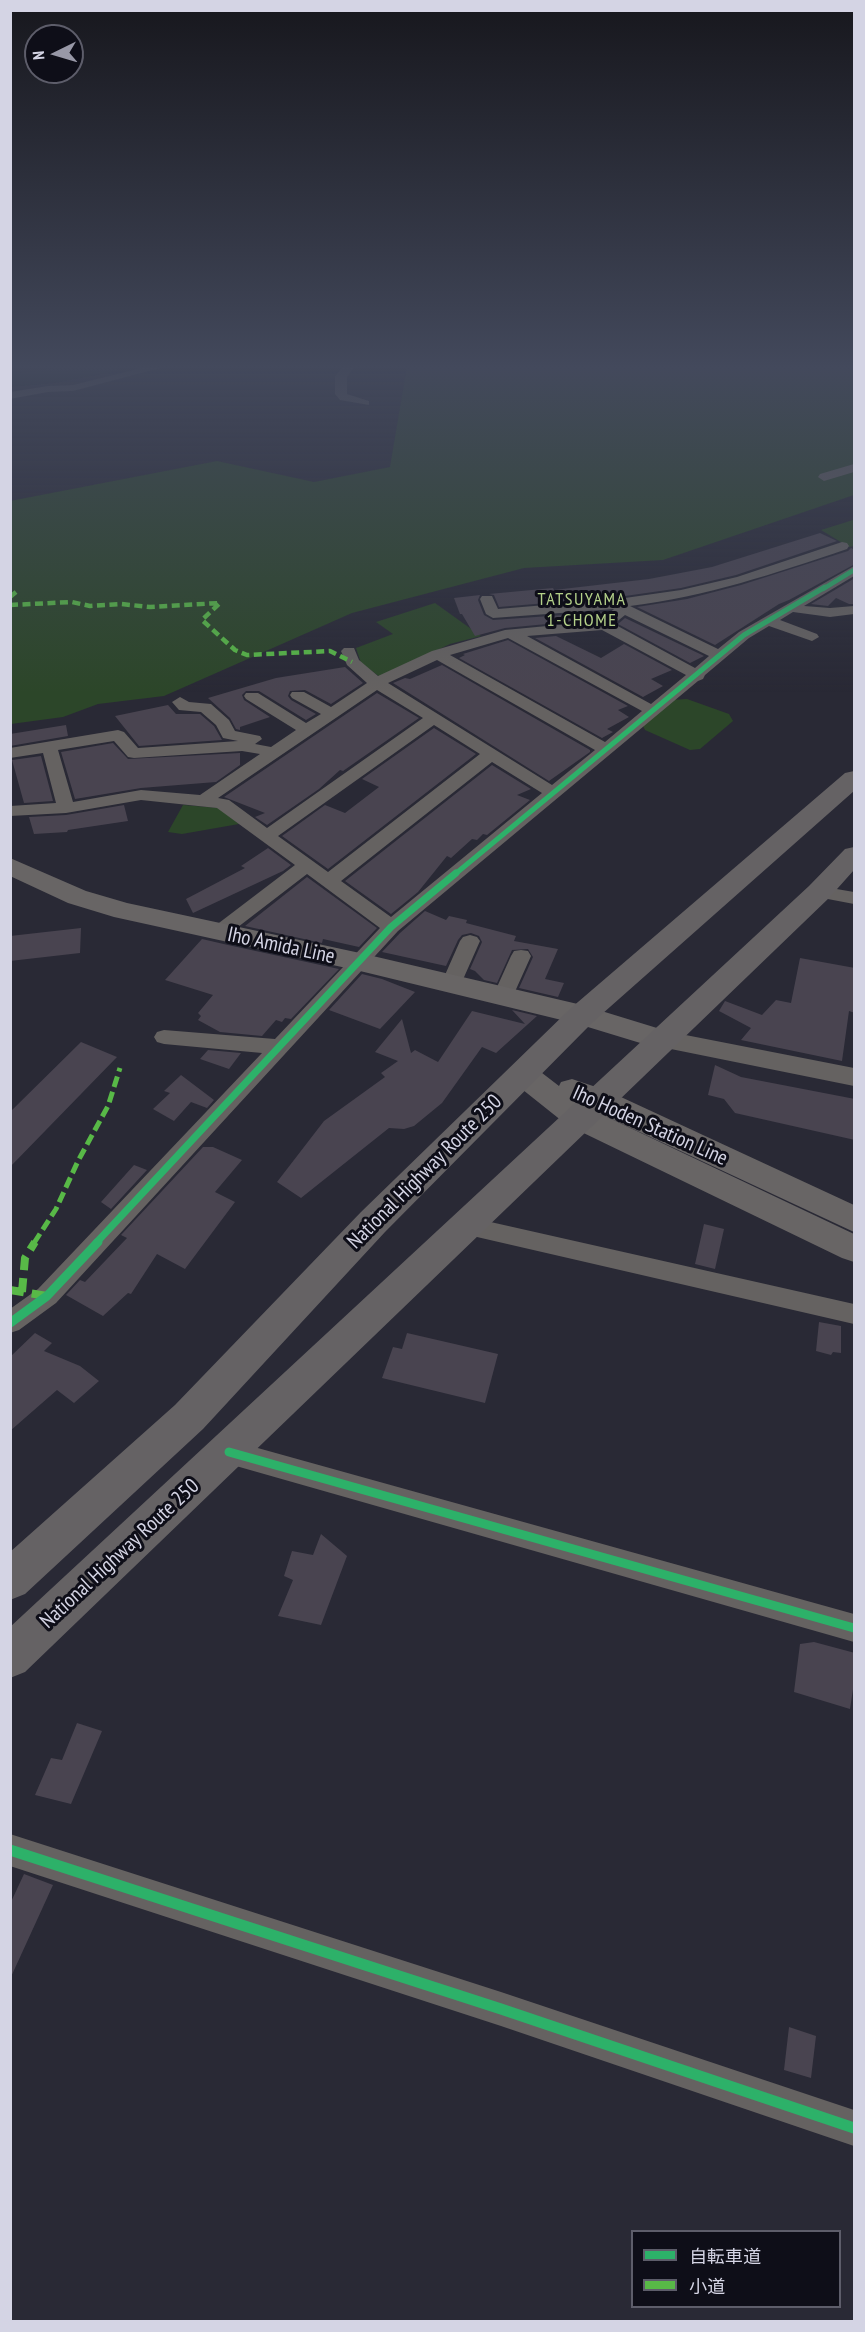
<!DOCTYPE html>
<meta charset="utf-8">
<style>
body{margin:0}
#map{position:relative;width:865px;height:2332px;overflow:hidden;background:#292935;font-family:"PT Sans Narrow","Noto Sans JP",sans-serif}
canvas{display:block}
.frame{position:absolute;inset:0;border:12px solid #d4d4e4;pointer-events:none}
.legend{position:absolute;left:631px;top:2230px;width:210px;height:78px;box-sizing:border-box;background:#0e0e18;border:2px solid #5d5d6a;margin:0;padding:8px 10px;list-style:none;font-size:18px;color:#d4d4e4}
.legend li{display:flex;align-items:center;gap:12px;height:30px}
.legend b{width:30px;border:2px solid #5d5d6a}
.north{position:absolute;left:24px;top:24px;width:60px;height:60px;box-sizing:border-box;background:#0e0e18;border:2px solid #5d5d6a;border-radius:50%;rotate:265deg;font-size:16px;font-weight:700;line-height:24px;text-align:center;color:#d4d4e4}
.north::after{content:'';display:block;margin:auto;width:21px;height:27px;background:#9898a7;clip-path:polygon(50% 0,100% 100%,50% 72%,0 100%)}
</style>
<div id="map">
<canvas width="865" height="2332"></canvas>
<div class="frame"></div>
<ul class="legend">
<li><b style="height:8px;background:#2db169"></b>自転車道</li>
<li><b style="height:8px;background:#58b947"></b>小道</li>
</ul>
<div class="north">N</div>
</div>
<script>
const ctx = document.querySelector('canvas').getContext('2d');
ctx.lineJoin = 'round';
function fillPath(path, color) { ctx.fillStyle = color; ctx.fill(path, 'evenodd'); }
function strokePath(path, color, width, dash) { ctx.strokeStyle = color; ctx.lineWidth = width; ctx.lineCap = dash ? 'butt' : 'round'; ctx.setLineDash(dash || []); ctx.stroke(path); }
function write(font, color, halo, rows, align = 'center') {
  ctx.font = font + ' "PT Sans Narrow",sans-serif'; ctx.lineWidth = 6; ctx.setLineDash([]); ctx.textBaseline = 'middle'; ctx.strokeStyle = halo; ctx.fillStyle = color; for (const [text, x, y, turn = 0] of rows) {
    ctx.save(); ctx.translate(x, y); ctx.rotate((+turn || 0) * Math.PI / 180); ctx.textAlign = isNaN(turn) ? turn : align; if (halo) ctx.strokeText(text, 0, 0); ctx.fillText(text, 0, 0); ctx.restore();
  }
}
fillPath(new Path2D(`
 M407 366H854V495L663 560 524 568 352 613 164 696 98 704 63 717 11 724 10 501 217 461 314 482 390 467Z
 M853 520 854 546 849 547 821 530Z
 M435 603 481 636 450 644 380 677 361 663 356 648 393 634 376 622Z
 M687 699 729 714 733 721 700 749 690 750 645 730 642 724 671 700Z
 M183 805 219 808 239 824 182 834 168 832Z`), '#2c4629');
fillPath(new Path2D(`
 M76 366H119L116 371 54 383 10 387V374Z`), '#061a1c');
fillPath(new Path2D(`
 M820 533 837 541 736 575 681 588 618 597 499 607 494 595 489 594 553 588 554 590 649 579 712 567Z
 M851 548 855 550V564L789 600 779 604 715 645 637 607 687 599 741 585 848 551Z
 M855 578V604H849L836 598 828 606 811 604Z
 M480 595 478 600 484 615 493 620 607 612 599 619 505 628 475 636 462 614H460L454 598Z
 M625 618 700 654 704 656 690 663 618 624Z
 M556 636 601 658 624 644 672 670 651 679 663 686 643 697 535 638Z
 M508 640 628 706 618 710 629 717 607 729 613 732 602 738 459 658 465 655 463 654Z
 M442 665 590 750V752L549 781 393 683 405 678 410 679Z
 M345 667 363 683 331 704 305 690 290 691 288 696 291 700 316 714 306 720 259 691H246L242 695 244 700 270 717 240 727V730L236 729 230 718 208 698 276 678Z
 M377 693 419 718 343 771 340 770 319 789 267 825 255 817 265 813 224 797Z
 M168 705 176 714H200L214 726 222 740 139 746 115 716Z
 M66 725 68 736 10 746V734Z
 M434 728 476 754 328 869 282 836 325 805 345 813 379 787 362 779Z
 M113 743 128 759 240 753V765L216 782 141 788 75 799 61 752Z
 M41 756 53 801 24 803 12 760Z
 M492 765 531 789 517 795 530 800 487 835 483 834 477 840 472 839 451 858 447 856 418 892 391 914 345 881Z
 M124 805 128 821 68 830 67 832 34 834 29 817 66 815Z
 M268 848 291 865 283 871 193 913 186 899 245 868 241 866Z
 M307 877 377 928 359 947 323 939 322 943 245 926Z
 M425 911 446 920 449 916 467 920 466 923 516 936 514 941 558 949 545 979 564 983 558 997 519 988 533 957 528 949 512 950 497 983 484 980 475 971 470 969 482 942 479 936 471 933 462 935 458 940 446 966 382 952 400 933Z
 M81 928 80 953 10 961V936Z
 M202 939 228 945 339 969 291 1019 285 1018 282 1022 276 1020 262 1036 220 1032 198 1020 201 1016 198 1013 213 995 165 980Z
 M800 958 855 968V1013L849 1011 842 1061 741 1040 751 1028 719 1011 725 1001 762 1015 776 1000 791 1003Z
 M362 974 382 979 415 992 380 1029 329 1010Z
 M512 1010 537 1016 496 1053 482 1047 442 1103 414 1126 404 1129 389 1128 301 1198 277 1182 324 1121 385 1077 381 1073 398 1061 375 1052 402 1019 411 1053 415 1050 438 1062 472 1011 525 1024Z
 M81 1042 117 1057 10 1167V1112Z
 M208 1050 241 1053 229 1069 200 1059Z
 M715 1065 741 1077 855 1099V1140L735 1113 724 1099 708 1095Z
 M181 1075 214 1100 207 1108 191 1102 174 1121 153 1109 170 1093 164 1091Z
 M203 1147H213L242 1160 215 1192 235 1202 185 1269 157 1254 131 1294 128 1293 103 1316 66 1295 80 1280 85 1282 127 1238 121 1235Z
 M134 1165 147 1170 111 1209 101 1202Z
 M704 1224 724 1229 715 1269 695 1264Z
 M819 1322 841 1326V1353L833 1352 831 1355 816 1351Z
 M35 1333 52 1343 44 1351 80 1366 99 1381 74 1403 57 1390 10 1431V1357Z
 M407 1333 498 1354 485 1403 382 1378 393 1347 402 1349Z
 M321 1534 347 1556 321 1625 278 1616 293 1580 284 1576 292 1551 313 1555Z
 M814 1642 855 1653V1676L850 1709 794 1692 800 1644Z
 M77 1723 102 1731 71 1804 35 1795 51 1758 62 1760Z
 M24 1874 53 1885 10 1979V1904Z
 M789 2027 816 2036 811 2078 784 2070Z`), '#494450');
fillPath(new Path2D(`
 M149 366H168L73 391 48 392 10 399V392L48 386 73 385Z
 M344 366H355L347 377V394L369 401V405L340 400 335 394V376Z
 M854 464V472L824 481 818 477 820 474Z
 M842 542 847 543 849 546 847 549C773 574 708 596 630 606L718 649 739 632 854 566V576L804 606 830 608 854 606V614L830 617 793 612 780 620 817 634 819 637 812 641 769 626 749 638 705 675 703 679 698 681 398 931 56 1303 19 1330 10 1333V1309L38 1289 262 1053 164 1044 157 1042 154 1037 157 1032 164 1030 275 1039 380 928 307 874 225 937 218 939 211 937 208 933 211 929 295 865 217 808 141 800 66 813 10 816V806L56 803 43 753 10 758V748L118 730 124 732 138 748 238 741 223 738 216 725 201 712 179 710 172 702 180 697 189 702 211 704 229 720 235 731 260 736 262 739 255 744 271 747 296 730 246 699 244 696 246 693H258L306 723 321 714 292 698 290 695 292 692H304L331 707 367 683 347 665 341 651 344 648H354L359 660 378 676 432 651 505 630 600 621 614 609 493 618 486 614 480 599 482 596H492L498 609 618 599 681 590 737 577ZM625 615 709 656 695 668 614 624ZM602 630 686 675 651 704 527 636ZM508 638 642 711 605 742 450 655ZM437 660 595 750 552 785 388 683ZM377 690 423 718 267 828 229 800 218 798ZM434 725 480 754 328 872 278 836ZM114 741 128 757 134 758 242 751 260 754 200 795 141 790 73 802 58 750ZM492 762 542 793 391 917 341 881Z
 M819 886 854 892V904L812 896 810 892 812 888Z
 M470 935 477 937 480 941 461 984 458 989 451 991 444 989 441 984 460 941 463 937Z
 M521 950 528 951 531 956 513 996 510 1001 503 1003 496 1001 493 996 511 956 514 951Z
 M464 1216 854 1304V1324L464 1234 456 1232 452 1225 456 1218Z
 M229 1440 854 1614V1642L229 1464 220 1461 216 1452 220 1443Z
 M10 1834 501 1992 854 2110V2146L501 2026 10 1866Z`), '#656261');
fillPath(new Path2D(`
 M660 1030 854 1068V1086L651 1045 648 1039 651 1033Z`), '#656261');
fillPath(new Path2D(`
 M10 858 86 891 127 903 360 953 582 1005 670 1032 674 1039 670 1046 660 1049 578 1024 360 971 114 917 68 903 10 876Z
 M523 1063 533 1066 559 1086 561 1082 572 1079 608 1091 854 1205V1232L586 1107 854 1234V1262L842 1258 567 1125 513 1082 508 1074 513 1066Z`), '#686565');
fillPath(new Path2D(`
 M854 771V791L593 1022 385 1232 203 1429 25 1594 10 1600V1552L175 1405 361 1212 571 1008 845 773Z
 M854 847V870L829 898 25 1672 10 1678V1627L809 886 845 849Z`), '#656264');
strokePath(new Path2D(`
 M10 597 16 592
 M10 605 72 602 90 606 121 604 150 607 220 603 202 620 235 650 247 655 330 651 352 662`), '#58b947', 4.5, [8, 4.5]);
strokePath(new Path2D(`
 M34 1243 56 1209 78 1161 108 1106 120 1068`), '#58b947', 5, [11, 5]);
strokePath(new Path2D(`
 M10 1290 47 1296
 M22 1292 25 1258 35 1242`), '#58b947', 8, [14, 8]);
strokePath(new Path2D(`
 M823 589 854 570`), '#2db169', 4.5);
strokePath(new Path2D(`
 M454 875 744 635 825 587`), '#2db169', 5);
strokePath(new Path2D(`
 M96 1243 391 927 456 873`), '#2db169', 7);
strokePath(new Path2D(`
 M10 1323 47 1296 98 1242
 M229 1452 854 1628`), '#2db169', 9);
strokePath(new Path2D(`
 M10 1850 501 2009 854 2128`), '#2db169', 11);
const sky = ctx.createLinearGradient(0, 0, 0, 693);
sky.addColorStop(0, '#17171d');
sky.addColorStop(0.53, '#43495c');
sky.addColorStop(1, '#43495c00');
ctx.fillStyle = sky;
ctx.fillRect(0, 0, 865, 693);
ctx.letterSpacing = '1.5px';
write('18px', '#b4d189', '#0e0e18', [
 ["TATSUYAMA",582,600],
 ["1-CHOME",582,621]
]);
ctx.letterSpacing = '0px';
write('21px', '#d4d4e4', '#0e0e18', [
 ["Iho Amida Line",281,946,12],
 ["Iho Hoden Station Line",650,1126,24],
 ["National Highway Route 250",425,1172,-45],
 ["National Highway Route 250",120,1554,-43]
]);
</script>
